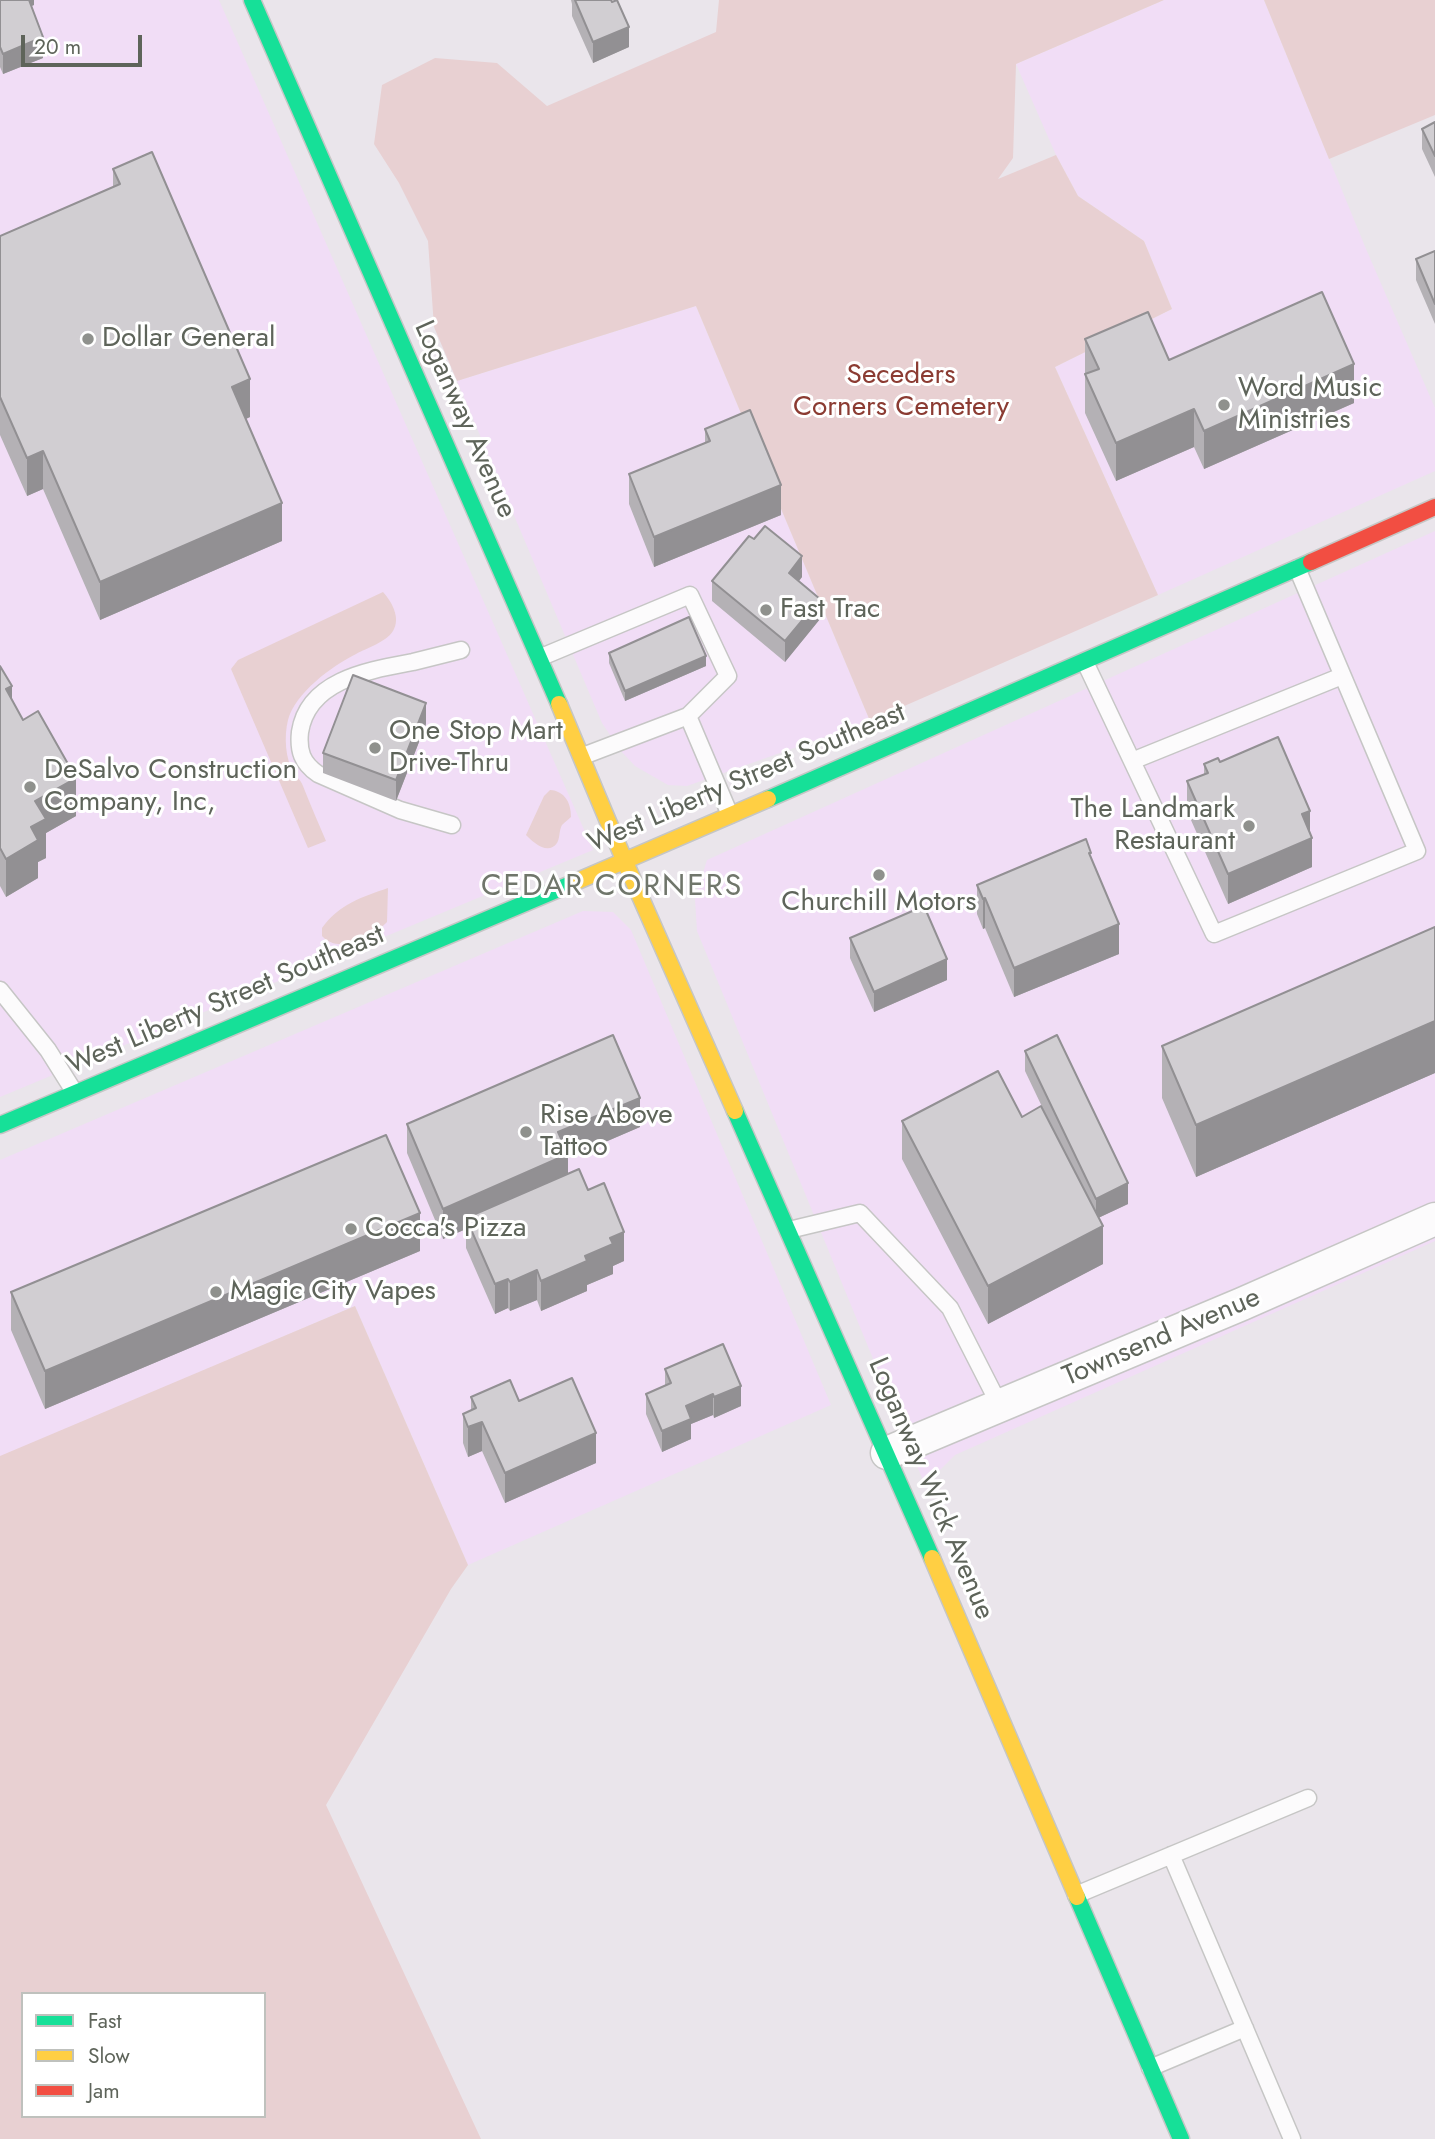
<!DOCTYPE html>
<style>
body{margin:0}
#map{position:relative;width:1435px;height:2139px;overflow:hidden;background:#eae5eb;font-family:Jost,sans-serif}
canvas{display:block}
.legend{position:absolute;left:21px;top:1992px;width:245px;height:126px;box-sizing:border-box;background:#fff;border:2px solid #bfc1bd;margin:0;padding:9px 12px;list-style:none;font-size:21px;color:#5e645a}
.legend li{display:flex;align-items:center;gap:14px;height:35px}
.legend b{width:35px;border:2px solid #bfc1bd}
.scale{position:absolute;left:21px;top:35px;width:121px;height:32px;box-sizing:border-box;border:4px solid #5e645a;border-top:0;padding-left:9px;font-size:21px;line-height:24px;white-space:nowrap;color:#5e645a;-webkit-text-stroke:5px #fff;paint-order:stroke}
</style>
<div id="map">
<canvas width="1435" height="2139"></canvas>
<ul class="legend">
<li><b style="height:9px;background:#16e098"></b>Fast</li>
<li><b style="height:9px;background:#ffcf43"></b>Slow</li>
<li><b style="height:9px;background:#f24e42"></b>Jam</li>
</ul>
<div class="scale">20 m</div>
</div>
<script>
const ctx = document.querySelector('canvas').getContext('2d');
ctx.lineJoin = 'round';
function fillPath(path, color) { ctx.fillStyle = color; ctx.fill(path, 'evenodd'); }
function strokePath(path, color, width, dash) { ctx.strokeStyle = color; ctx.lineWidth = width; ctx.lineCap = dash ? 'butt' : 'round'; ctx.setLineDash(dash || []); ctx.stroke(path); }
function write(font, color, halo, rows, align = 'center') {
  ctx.font = font + ' Jost,sans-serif'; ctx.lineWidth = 6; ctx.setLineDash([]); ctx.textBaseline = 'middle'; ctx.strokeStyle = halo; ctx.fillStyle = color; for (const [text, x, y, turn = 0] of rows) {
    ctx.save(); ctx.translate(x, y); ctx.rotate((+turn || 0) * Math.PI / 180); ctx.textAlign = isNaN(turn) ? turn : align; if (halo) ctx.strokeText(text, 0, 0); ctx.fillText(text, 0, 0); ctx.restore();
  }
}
fillPath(new Path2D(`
 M0 0H219L593 850 0 1097Z
 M1164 0H1264L1366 249 1435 408V471L1158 595 1055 367 1172 309 1144 241 1078 196 1056 155 1016 64Z
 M696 306 870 721 687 786 668 785 635 766 621 751 602 723 457 381Z
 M1435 531V1241L955 1455 925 1485 697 931 695 899 707 860Z
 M583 911 613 912 631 930 831 1405 468 1565 355 1306 0 1457V1160Z`), '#f1ddf6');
fillPath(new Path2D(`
 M719 0H1164L1016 64 1013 158 998 179 1056 155 1078 196 1144 241 1172 309 1055 367 1158 595 870 721 696 306 457 381 434 327 428 241 399 183 374 144 382 85 435 58 497 63 547 106 716 32Z
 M1264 0H1435V115L1329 159Z
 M383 592C392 602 401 618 393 631 386 642 367 648 356 654 332 666 295 693 288 720 284 736 285 759 294 773 297 778 301 780 303 786 310 804 318 822 326 841L308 848 231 669 238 660Z
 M550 790C565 791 571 803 571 817 570 818 563 824 562 825 559 830 560 838 557 843 548 856 533 842 526 835L544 796Z
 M388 888 387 922C372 937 339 955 322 936V928C339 904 362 897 388 888Z
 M355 1306 468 1565 451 1589 326 1805 481 2139H0V1456ZM23 1994H264V2116H23Z`), '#e8d0d2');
const lane = new Path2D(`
 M539 658 690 595 728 676 688 716 730 815
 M1085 662 1214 934 1417 851 1297 568
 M583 756 688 716
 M1132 761 1342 676
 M452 825 400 810 318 774C302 763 298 751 300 732 308 679 371 670 413 662 429 658 445 654 461 650
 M0 990 48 1050 75 1093
 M789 1230 860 1213 950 1308 1000 1406
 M1171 1855 1292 2139
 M1076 1895 1308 1798
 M1150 2068 1245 2028`);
const street = new Path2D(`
 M887 1453 1242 1304 1435 1219`);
const fast = new Path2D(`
 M252 0 559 704
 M768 799 1311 562
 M735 1111 932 1558
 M0 1125 573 883
 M1077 1897 1181 2139`);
const slow = new Path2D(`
 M559 704 625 862 735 1111
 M573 883 768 799
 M932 1558 1077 1897`);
const jam = new Path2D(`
 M1311 562 1435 507`);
strokePath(lane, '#c6c6c5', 19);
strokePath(street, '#c6c6c5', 35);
strokePath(fast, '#c5c6c5', 19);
strokePath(slow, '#c5c6c5', 19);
strokePath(jam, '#c5c6c5', 19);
strokePath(lane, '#fcfbfc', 16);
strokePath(street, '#fcfbfc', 32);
strokePath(fast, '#16e098', 16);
strokePath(slow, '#ffcf43', 16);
strokePath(jam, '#f24e42', 16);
fillPath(new Path2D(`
 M0 0H34V5L31 6 43 58 3 74 0 67Z
 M571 0H611L629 47 593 63 572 16V4Z
 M1435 122V177L1422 149V129Z
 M113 169 250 417 246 419 282 541 100 620 43 489 27 496 0 435V236L113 187Z
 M1435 251V324L1416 280V259Z
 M1085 339 1169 360 1354 403 1204 469 1194 447 1116 481 1085 413Z
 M705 429 781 515 654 567 629 504V474L705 443Z
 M802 577 799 581 820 619 785 662 712 601V581Z
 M609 653 706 666 625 701 609 663Z
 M0 666 12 700 76 816 46 833V858L38 862V878L6 897 0 886Z
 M426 724 396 801 323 773V753Z
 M1220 762 1312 867 1228 904 1187 811V781L1204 774V764Z
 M1091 858 1119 954 1014 997 985 928 983 929 977 914V885Z
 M1435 927V1073L1196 1177 1162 1098V1046Z
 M850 938 947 980 874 1012 850 958Z
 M1025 1051 1128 1204 1098 1218 1103 1264 988 1324 902 1159V1121L1022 1117 1056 1136 1025 1071Z
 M407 1124 640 1127 568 1158V1174L588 1190 624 1261 613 1266V1274L587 1285V1291L541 1311 537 1300 510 1311 508 1308 495 1314 466 1248V1229L443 1239 407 1153Z
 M420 1251 45 1409 11 1330V1292Z
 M665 1369 741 1406 714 1418 713 1415 691 1424V1439L662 1452 646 1414V1394L665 1386Z
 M471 1397 519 1401 596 1463 505 1503 482 1451 468 1457 463 1443V1414L471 1410Z`), '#b4b1b5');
fillPath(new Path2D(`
 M24 0H34V5L24 9Z
 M629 27V47L593 63V42Z
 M43 37V58L3 74V54Z
 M1354 364V403L1204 469V431Z
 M250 379V417L232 425V387Z
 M1194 409V447L1116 481V443Z
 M43 451V489L27 496V458Z
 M781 485V515L654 567V537Z
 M282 503V541L100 620V582Z
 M802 556V577L789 593V573Z
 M820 599V619L785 662V641Z
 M706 656V666L625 701V691Z
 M12 686V724L6 689Z
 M426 703V724L396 801V780Z
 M76 778V816L46 833V858L38 862V878L6 897V859L31 827 35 801Z
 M1310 811V839L1312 838V867L1228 904V874L1302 814Z
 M985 898V928L983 929V899Z
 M1119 924V954L1014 997V968Z
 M947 959V980L874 1012V992Z
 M1435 1021V1073L1196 1177V1125Z
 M640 1098V1127L568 1158V1184L466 1218V1229L443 1239V1209L558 1132Z
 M1128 1183V1204L1096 1219V1199Z
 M420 1213V1251L45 1409V1371Z
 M1103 1226V1264L988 1324V1286Z
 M624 1232V1261L613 1266V1274L587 1285V1291L541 1311V1281L585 1256 610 1238Z
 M537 1270V1300L510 1311V1282Z
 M508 1279V1308L495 1314V1284Z
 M741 1386V1406L714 1418V1397Z
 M713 1394V1415L691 1424V1439L662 1452V1431L686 1406Z
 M482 1422V1451L468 1457V1427Z
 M596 1433V1463L505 1503V1473Z`), '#929093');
const building = new Path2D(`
 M0 0H29L43 37 3 54 0 47Z
 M575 0H611L612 2 617 0 629 27 593 42Z
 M1435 122V156L1422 129Z
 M152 152 250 379 232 387 282 503 100 582 43 451 27 458 0 397V236L120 184 113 169Z
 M1435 251V304L1416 259Z
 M1322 292 1354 364 1204 431 1194 409 1116 443 1085 374 1099 369 1085 339 1148 312 1169 360Z
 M750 410 781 485 654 537 629 474 710 441 705 429Z
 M765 526 802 556 789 573 820 599 785 641 712 581 749 536 754 539Z
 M689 617 706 656 625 691 609 653Z
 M0 666 12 686 6 689 23 720 38 711 76 778 35 801 46 819 31 827 38 840 6 859 0 848Z
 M353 675 426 703 396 780 323 753Z
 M1278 737 1310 811 1302 814 1312 838 1228 874 1187 781 1208 773 1204 764 1218 758 1220 762Z
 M1086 839 1091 853H1089L1119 924 1014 968 985 898 983 899 977 885Z
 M924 906 947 959 874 992 850 938Z
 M1435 927V1021L1196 1125 1162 1046Z
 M613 1035 640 1098 558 1132 568 1154 443 1209 407 1124Z
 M1057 1035 1128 1183 1096 1199 1025 1051Z
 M998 1071 1022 1117 1041 1106 1103 1226 988 1286 902 1121Z
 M386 1135 420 1213 45 1371 11 1292Z
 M579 1169 588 1190 604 1183 624 1232 610 1238 613 1244 585 1256 587 1261 541 1281 537 1270 510 1282 508 1279 495 1284 466 1218Z
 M723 1344 741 1386 714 1397 713 1394 686 1406 691 1419 662 1431 646 1394 671 1383 665 1369Z
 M572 1378 596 1433 505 1473 482 1422 468 1427 463 1414 476 1408 471 1397 510 1380 519 1401Z`);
fillPath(building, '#d1ced2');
strokePath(building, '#929093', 2);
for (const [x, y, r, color] of [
 [88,339,7,"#8f918d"],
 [1224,405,7,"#8f918d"],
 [766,610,7,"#8f918d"],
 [375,748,7,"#8f918d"],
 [30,787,7,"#8f918d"],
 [1249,826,7,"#8f918d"],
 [879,875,7,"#8f918d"],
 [526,1132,7,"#8f918d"],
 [351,1229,7,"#8f918d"],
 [216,1292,7,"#8f918d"]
]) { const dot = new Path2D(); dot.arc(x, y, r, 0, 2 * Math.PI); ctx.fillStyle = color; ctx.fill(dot); strokePath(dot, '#fff', 2.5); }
write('28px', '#5e645a', '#fff', [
 ["Dollar General",102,339],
 ["Word Music",1238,389],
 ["Ministries",1238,421],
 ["Fast Trac",780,610],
 ["One Stop Mart",389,732],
 ["Drive-Thru",389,764],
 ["DeSalvo Construction",44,771],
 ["Company, Inc,",44,803],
 ["The Landmark",1235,810,"right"],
 ["Restaurant",1235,842,"right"],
 ["Churchill Motors",879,903,"center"],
 ["Rise Above",540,1116],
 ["Tattoo",540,1148],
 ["Cocca's Pizza",365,1229],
 ["Magic City Vapes",230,1292]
], 'left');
write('28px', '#8b3b32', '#fff', [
 ["Seceders",901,376],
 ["Corners Cemetery",901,408]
]);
write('28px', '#5e645a', '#fff', [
 ["Loganway Avenue",464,420,66],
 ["West Liberty Street Southeast",747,779,-23],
 ["West Liberty Street Southeast",226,1001,-23],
 ["Townsend Avenue",1162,1338,-23],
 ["Loganway Wick Avenue",930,1489,67]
]);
ctx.letterSpacing = '2px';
write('30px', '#70766b', '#fff', [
 ["CEDAR CORNERS",612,888]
]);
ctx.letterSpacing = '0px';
</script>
